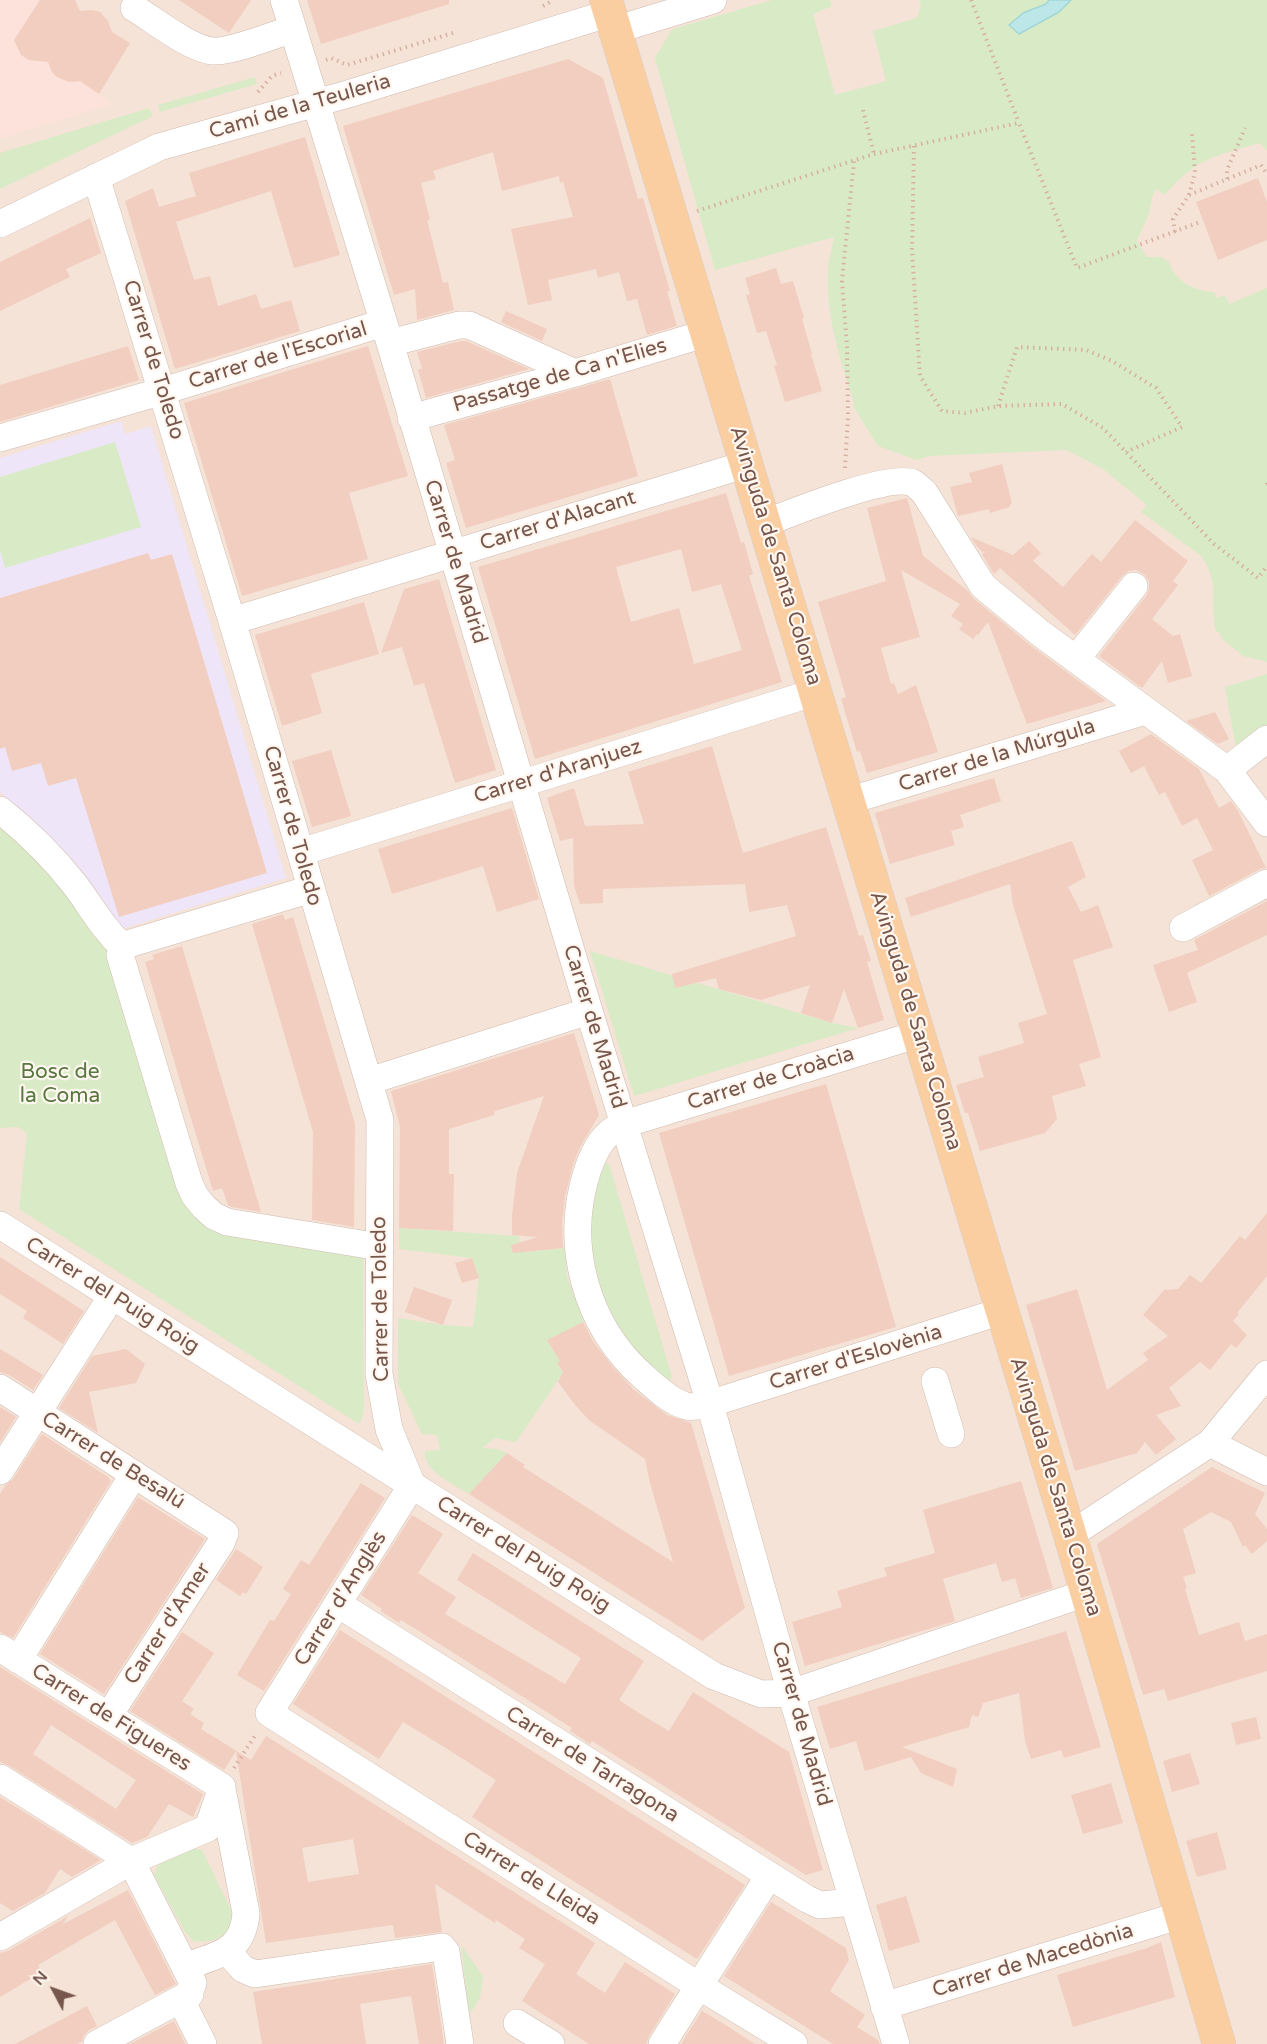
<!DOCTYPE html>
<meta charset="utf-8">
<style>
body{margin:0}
#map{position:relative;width:1267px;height:2044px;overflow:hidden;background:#fcf2e8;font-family:"Varela Round",sans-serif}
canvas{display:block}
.north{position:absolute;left:24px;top:1960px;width:60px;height:60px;-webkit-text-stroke:4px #fff7ef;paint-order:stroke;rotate:311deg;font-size:16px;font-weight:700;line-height:24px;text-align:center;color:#77564c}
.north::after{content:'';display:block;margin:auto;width:21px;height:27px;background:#77564c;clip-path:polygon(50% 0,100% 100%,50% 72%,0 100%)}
</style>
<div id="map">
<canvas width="1267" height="2044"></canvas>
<div class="north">N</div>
</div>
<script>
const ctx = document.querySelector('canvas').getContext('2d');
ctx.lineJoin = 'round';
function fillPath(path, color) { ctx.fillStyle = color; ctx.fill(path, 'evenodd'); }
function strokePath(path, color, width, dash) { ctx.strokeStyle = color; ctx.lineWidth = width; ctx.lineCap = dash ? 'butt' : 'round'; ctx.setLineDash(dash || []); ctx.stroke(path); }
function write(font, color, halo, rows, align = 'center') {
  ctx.font = font + ' "Varela Round",sans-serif'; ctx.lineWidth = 4.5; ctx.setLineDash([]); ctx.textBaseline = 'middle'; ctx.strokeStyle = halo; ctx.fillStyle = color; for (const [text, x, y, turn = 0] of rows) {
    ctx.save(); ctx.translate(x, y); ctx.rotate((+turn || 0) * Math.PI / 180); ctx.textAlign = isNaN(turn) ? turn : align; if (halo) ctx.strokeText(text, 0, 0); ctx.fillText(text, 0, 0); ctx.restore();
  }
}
fillPath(new Path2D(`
 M0 0H1267V2044H0Z`), '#f4e3d6');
fillPath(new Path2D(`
 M0 0H40L14 41 18 45 22 55 29 60 39 62 45 60 51 64 52 72 57 77 69 82 79 80 113 104 0 139Z`), '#fde2dc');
fillPath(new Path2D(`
 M121 421 125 434 151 426 286 878 122 929 99 894 71 858 0 792V458Z`), '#efe5f9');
fillPath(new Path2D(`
 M772 0H830L832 6 813 14 835 95 886 81 873 31 917 18 921 6 919 0H1267V151L1260 143C1217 155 1194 159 1165 195L1156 189C1150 199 1151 208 1147 219 1144 227 1138 233 1137 242L1147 257H1161L1169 262C1173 280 1196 292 1214 292L1217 298 1225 295 1229 304 1267 288V662L1243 656 1221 638 1219 632H1216C1209 602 1221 583 1201 556L1141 512 1147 505 1103 469 1066 450 929 456 917 460 878 446 853 406 854 404C841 360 826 320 828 273 828 261 832 248 834 237L715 270 655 58 670 32 673 29Z
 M255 77 257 84 160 112 158 105Z
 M149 108 153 116 0 189V153Z
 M115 442 141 527 5 568 0 550V477Z
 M1267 674V746L1237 754 1225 687Z
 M0 815 104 935 182 1194 363 1255 364 1407 362 1419 359 1424 19 1209 27 1133 18 1127 0 1128Z
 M590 951 832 1023 858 1028 634 1096Z
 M600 1162 609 1164 672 1377 667 1384 618 1337 585 1246Z
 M399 1228 519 1236 520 1248 524 1252 565 1248 567 1277 584 1322 547 1340 560 1361 557 1364 563 1373 516 1442 495 1438 482 1448 497 1449 507 1453 469 1494C456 1486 421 1470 425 1451L440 1450 437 1435 422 1434 398 1384V1318L443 1325 473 1327 479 1278 472 1258 399 1249Z
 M192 1848 202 1850 232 1912C231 1937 215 1944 193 1941L185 1932 154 1875 158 1865Z
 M461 1945 483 1976 480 1998 469 2015Z`), '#d9ebc6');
const water = new Path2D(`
 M1049 0H1071L1059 12 1019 34 1009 25 1023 13 1046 4Z`);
fillPath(water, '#bce6e7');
strokePath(water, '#a2d7d8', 1.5);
fillPath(new Path2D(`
 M40 0H75L80 11 92 10 100 12 108 21 112 32 130 43 99 94 80 81 69 82 57 77 52 72 48 62 29 60 21 55 14 40Z
 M179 0H251L229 33Z
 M307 0H449V4L321 44Z
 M568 59 603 78 638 199 643 198 670 291H667L677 326 647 335 637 299 627 301 619 272 598 278 596 269 548 280 552 300 528 305 511 229 573 217 563 182 560 183 559 176 502 191 493 152 433 171 436 179 421 183 430 220H427L443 283 448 282 454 310 417 320 415 289 394 295 343 126Z
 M305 137 340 255 294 268 271 191 176 222 194 280 210 276 218 306 256 294 261 309 291 300 300 331 175 369 125 201 153 188 159 207 196 196 189 173Z
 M1258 178 1267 202V240L1218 260 1196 202Z
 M90 218 101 253 66 269 70 277 0 311V262Z
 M776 268 781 284 793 281 804 318 802 319 812 354H811L822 391 785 402 774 366 777 365 766 331 757 333 746 295 750 294 745 278Z
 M506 311 547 329 542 341 501 322Z
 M461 341H466L529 369 426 398 418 370 422 368 417 352Z
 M128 346 139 380 0 422V385Z
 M368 346 408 476 349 493 368 559 242 596 184 403Z
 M610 379 638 476 466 528 446 463 455 460 444 425Z
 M1002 464 1012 503 1010 504V507L990 513 989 509 958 516 950 487 972 482 969 473Z
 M726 493 741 543 744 542 753 574 749 576 782 682 535 759 478 567ZM681 549 692 592 721 584 742 650 694 664 679 608 631 622 616 567Z
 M907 498 923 556 967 590 973 598 1030 645 1106 701 1027 724 988 622 978 635 977 634 973 639 959 629 963 624 951 616 960 604 901 570 920 637 881 648 891 684 894 683 898 694 916 685 938 752 867 773 860 751 857 752 841 699 846 697 818 602 886 581 867 508Z
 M1135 520 1188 561 1173 581 1178 585 1152 619 1173 636 1180 634 1192 676 1168 683 1162 661 1142 688 1099 656 1147 595 1149 589V581L1144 574 1136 570 1129 571 1122 576 1075 635 1000 568 994 574 982 554 984 553 977 547 971 537 1013 555 1029 541 1041 553 1033 561 1063 587 1092 554 1101 562Z
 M148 553 151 560 172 554 267 873 119 917 76 778 48 786 41 763 12 771 5 747 0 749V598Z
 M439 579 496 770 455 783 424 683 414 686 402 647 381 653 404 589Z
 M364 602 379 654 311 674 322 713 282 726 255 635Z
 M1215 712 1229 739 1218 744 1186 721Z
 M1151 734 1199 769 1219 808 1231 801 1238 811 1266 868 1260 869 1181 911 1209 896 1192 860 1213 850 1197 818 1182 826 1165 792 1159 795 1144 766 1131 773 1119 751Z
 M712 746 743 853 826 827 859 936 863 935 871 961 867 962 884 1020 858 1028 844 989 832 1023 801 1013 810 985 761 1000 719 989 716 978 675 988 672 974 796 936 787 905 749 912 745 884 603 889V903L580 904 574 886 573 838 560 841 547 798 574 788 585 826 644 824 628 772Z
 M331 750 351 816 312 827 292 761Z
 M994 778 1001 801 960 815 964 827 951 831 955 845 890 864 875 813Z
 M512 808 539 899 497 912 483 866 392 894 378 849Z
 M1072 841 1086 877 1068 887 1081 912 1098 905 1113 947 1073 960 1101 1057 1079 1064 1086 1086 1052 1096 1057 1119 1045 1133 980 1151 968 1113H965L956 1085 984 1077 978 1057 1024 1043 1018 1023 1047 1014 1013 905 1010 884 911 917 905 898Z
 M1267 901V935L1187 973 1197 1002 1169 1012 1153 965 1198 950 1194 940Z
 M283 914 285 920 293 917 355 1124 354 1227 312 1220 313 1132 252 924Z
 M182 946 230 1108 261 1212 232 1207 228 1205 222 1188 213 1191 187 1105 145 962 154 959 152 955Z
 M574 1033 599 1115 580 1147 573 1165 565 1196 562 1224 563 1248 513 1253 511 1245 538 1237 512 1235V1215L517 1173 544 1096 495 1111 494 1115 449 1129V1174H454L453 1231 399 1228 400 1127 391 1091Z
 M826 1084 896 1327 729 1376 659 1133Z
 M1267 1213V1276L1237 1313 1239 1314 1233 1321 1247 1335 1236 1348 1231 1344 1210 1370 1200 1362 1169 1388 1181 1406 1156 1415 1176 1439 1156 1455 1145 1442 1137 1453 1075 1471 1026 1305 1077 1289 1107 1390 1148 1360 1143 1353 1168 1336 1143 1315 1164 1290 1178 1289 1190 1275 1201 1283 1240 1236 1245 1240Z
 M0 1257 84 1311 63 1344 23 1318 27 1311 0 1294Z
 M472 1258 479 1278 462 1283 455 1263Z
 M414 1287 452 1300 443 1325 405 1312Z
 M583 1322 594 1343 612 1366 634 1390 667 1415 691 1423 745 1608 702 1641 469 1494 507 1453 525 1465 523 1467 673 1562 650 1483 645 1459 589 1420 576 1406 558 1382 563 1372 557 1363 560 1361 547 1340Z
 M0 1349 43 1375 33 1390 9 1375 0 1372Z
 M126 1349 145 1364 136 1383 89 1392 98 1433 59 1408 92 1356Z
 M0 1407 16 1417 0 1442Z
 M42 1434 108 1477 111 1481 13 1638 0 1632V1494L5 1486 13 1479Z
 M1212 1467 1265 1493 1255 1514 1267 1529V1541L1252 1554 1245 1545 1243 1547 1231 1522 1211 1512 1183 1529 1196 1573 1183 1577 1187 1588 1185 1589 1199 1635 1239 1622 1245 1641 1267 1634V1671L1168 1701 1164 1689 1143 1695 1097 1544Z
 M1021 1481 1053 1588 1021 1598 1015 1578 1002 1582 996 1563 943 1579 955 1621 805 1666 792 1622 842 1607 837 1591 887 1576 884 1568 935 1553 923 1510Z
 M361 1483 385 1498 264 1691 237 1675 270 1620 274 1621 291 1594 283 1589 301 1560 309 1565Z
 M138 1497 205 1539 104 1694 40 1654Z
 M412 1515 443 1534 418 1573 456 1597 445 1614 565 1684 581 1658 457 1580 473 1553 644 1661 619 1700 642 1715 669 1731 693 1692 789 1752 823 1870 806 1875 592 1741 590 1744 584 1740 570 1731 572 1728 438 1643 401 1620 399 1623 381 1611 382 1609 361 1595Z
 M236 1549 263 1567 246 1594 243 1592 240 1596 216 1580Z
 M340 1630 745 1885 697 1959 472 1817 496 1780 441 1745 403 1722 379 1759 293 1704Z
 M1066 1631 1101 1747 1064 1758 1061 1750 1031 1759 1025 1741 1019 1693 983 1703 978 1717 972 1715 969 1727 902 1747 957 1769 953 1787 921 1773 911 1757 865 1771 856 1741 830 1749 817 1707Z
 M182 1632 214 1653 182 1701 194 1709 190 1714 204 1723 201 1729 251 1760 266 1736 595 1943 576 1974 605 1993 625 1962 675 1994 649 2036 646 2044H589L522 2001 545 1964 519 1948 525 1939 496 1920 495 1923 435 1884 442 1932 395 1938 393 1925 266 1943 236 1751 224 1770 130 1711ZM353 1839 359 1874 308 1882 302 1848Z
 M0 1667 203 1794 193 1817 169 1804 147 1837 132 1843 8 1765 0 1762ZM51 1725 136 1780 116 1809 33 1754Z
 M1256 1717 1261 1739 1236 1745 1231 1723Z
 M1190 1753 1200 1784 1172 1792 1163 1761Z
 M1111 1783 1123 1823 1083 1834 1071 1795Z
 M0 1797 101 1860 72 1877 60 1869 45 1893 13 1911 0 1903Z
 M1217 1832 1227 1869 1197 1877 1186 1841Z
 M128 1890 176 1984 155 1995 115 1920 38 1965 42 1972 0 1997V1953L8 1951 68 1916 63 1924Z
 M906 1896 920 1942 889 1951 876 1905Z
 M771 1902 846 1948 849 1960 830 1991 865 2015 857 2027 878 2040 880 2044H833L724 1976Z
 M1161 1942 1175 1997 1073 2027 1057 1975 1147 1948Z
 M432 1964 444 2044H419L411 1996 360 2004 366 2044H262L253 1992Z
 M87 2006 97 2026 89 2030 84 2035 82 2041 77 2044H15Z
 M702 2011 724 2024 755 2044H681Z
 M174 2021 185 2044H130Z`), '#f2cec0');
const minor = new Path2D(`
 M284 0 390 343 589 1011 706 1390 791 1693 896 2044
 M134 8C154 20 189 48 212 51 230 53 273 35 293 29
 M615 30 713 0
 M96 177 232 621 380 1120 379 1374 389 1429 412 1485 269 1713 699 1986 794 2044
 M0 224 159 147 348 94 610 13
 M390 343 459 325H469L575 373
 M411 418 575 373 707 333
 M0 438 163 391 383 323
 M765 523C791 513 889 473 913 483 917 485 921 490 924 492L983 586 1040 633 1227 770 1267 823
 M232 621 747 464
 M1076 659 1134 586
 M1227 770 1267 739
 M848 801 1145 711
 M0 810C28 832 53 857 75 885 91 906 103 929 123 947
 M301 852 816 692
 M311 889 128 944 123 947 120 955 189 1183 195 1196 204 1207 214 1216 227 1222 380 1247
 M1183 928 1267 883
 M919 1034 624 1124C604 1132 595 1149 588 1169 563 1243 585 1326 645 1378 656 1388 671 1402 686 1406 693 1408 702 1405 709 1404L1002 1311
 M369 1081 589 1011
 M0 1225 714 1676 761 1694 791 1693 1086 1593
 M935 1381 951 1434
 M0 1388 225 1533 221 1543 109 1715
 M1210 1443 1267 1472
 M0 1471 112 1296
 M1070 1535 1210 1443 1267 1374
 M338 1604 807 1899 820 1905 853 1902
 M0 1648 222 1787
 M18 1660 134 1474
 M0 1778 131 1861
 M131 1861 193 1983 184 2006 203 2044
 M0 1937 131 1861 208 1828 222 1787
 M227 1951 243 1969 255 1974 442 1947 446 1952 460 2044
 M185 1967C218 1954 243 1953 246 1913L222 1789
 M884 2006 1181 1915
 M517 2023 551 2044
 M97 2044 190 1994
 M662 2044 769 1876`);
const major = new Path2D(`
 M606 0 1070 1535 1219 2044`);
strokePath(minor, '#d1bbb0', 28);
strokePath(major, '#d9d0cd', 34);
strokePath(new Path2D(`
 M971 0 1019 123
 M543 6 553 0
 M326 60 331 58 347 65 453 33
 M258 92 272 76 281 73
 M863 110 874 154
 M914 146 912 250 920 376 942 411 965 413 998 406 1062 404 1103 428 1214 544 1258 578 1267 566
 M1227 179V170L1245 128
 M1189 195 1195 172 1192 134
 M697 211 874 154 1019 123 1077 268 1200 222
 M1175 232 1173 219 1189 195 1261 165 1267 174
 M998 406 1017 347 1086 350 1112 361 1156 388 1182 427 1126 452
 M845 468 848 416 847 347 842 281 854 161
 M1267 483V486
 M234 1768 256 1734`), '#d7b0a2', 4, [1.5, 4.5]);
strokePath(minor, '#fff', 27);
strokePath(major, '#facea1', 33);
write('21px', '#77564c', '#fff7ef', [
 ["Camí de la Teuleria",300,107,-16],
 ["Carrer de l'Escorial",278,356,-17],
 ["Carrer de Toledo",153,360,73],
 ["Passatge de Ca n'Elies",560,376,-16],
 ["Carrer d'Alacant",558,521,-17],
 ["Avinguda de Santa Coloma",775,556,73],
 ["Carrer de Madrid",455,562,73],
 ["Carrer de la Múrgula",997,756,-17],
 ["Carrer d'Aranjuez",558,772,-17],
 ["Carrer de Toledo",292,826,74],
 ["Avinguda de Santa Coloma",915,1021,73],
 ["Carrer de Madrid",594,1027,73],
 ["Carrer de Croàcia",771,1079,-17],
 ["Carrer del Puig Roig",112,1296,32],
 ["Carrer de Toledo",381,1299,-91],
 ["Carrer d'Eslovènia",856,1358,-17],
 ["Carrer de Besalú",113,1461,32],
 ["Avinguda de Santa Coloma",1055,1487,73],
 ["Carrer del Puig Roig",523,1555,32],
 ["Carrer d'Anglès",341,1599,-58],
 ["Carrer d'Amer",168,1624,-57],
 ["Carrer de Figueres",111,1718,32],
 ["Carrer de Madrid",801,1724,74],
 ["Carrer de Tarragona",592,1765,32],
 ["Carrer de Lleida",531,1879,32],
 ["Carrer de Macedònia",1033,1961,-17]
]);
write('21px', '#587741', '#fff7ef', [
 ["Bosc de",60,1072],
 ["la Coma",60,1096]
]);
</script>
